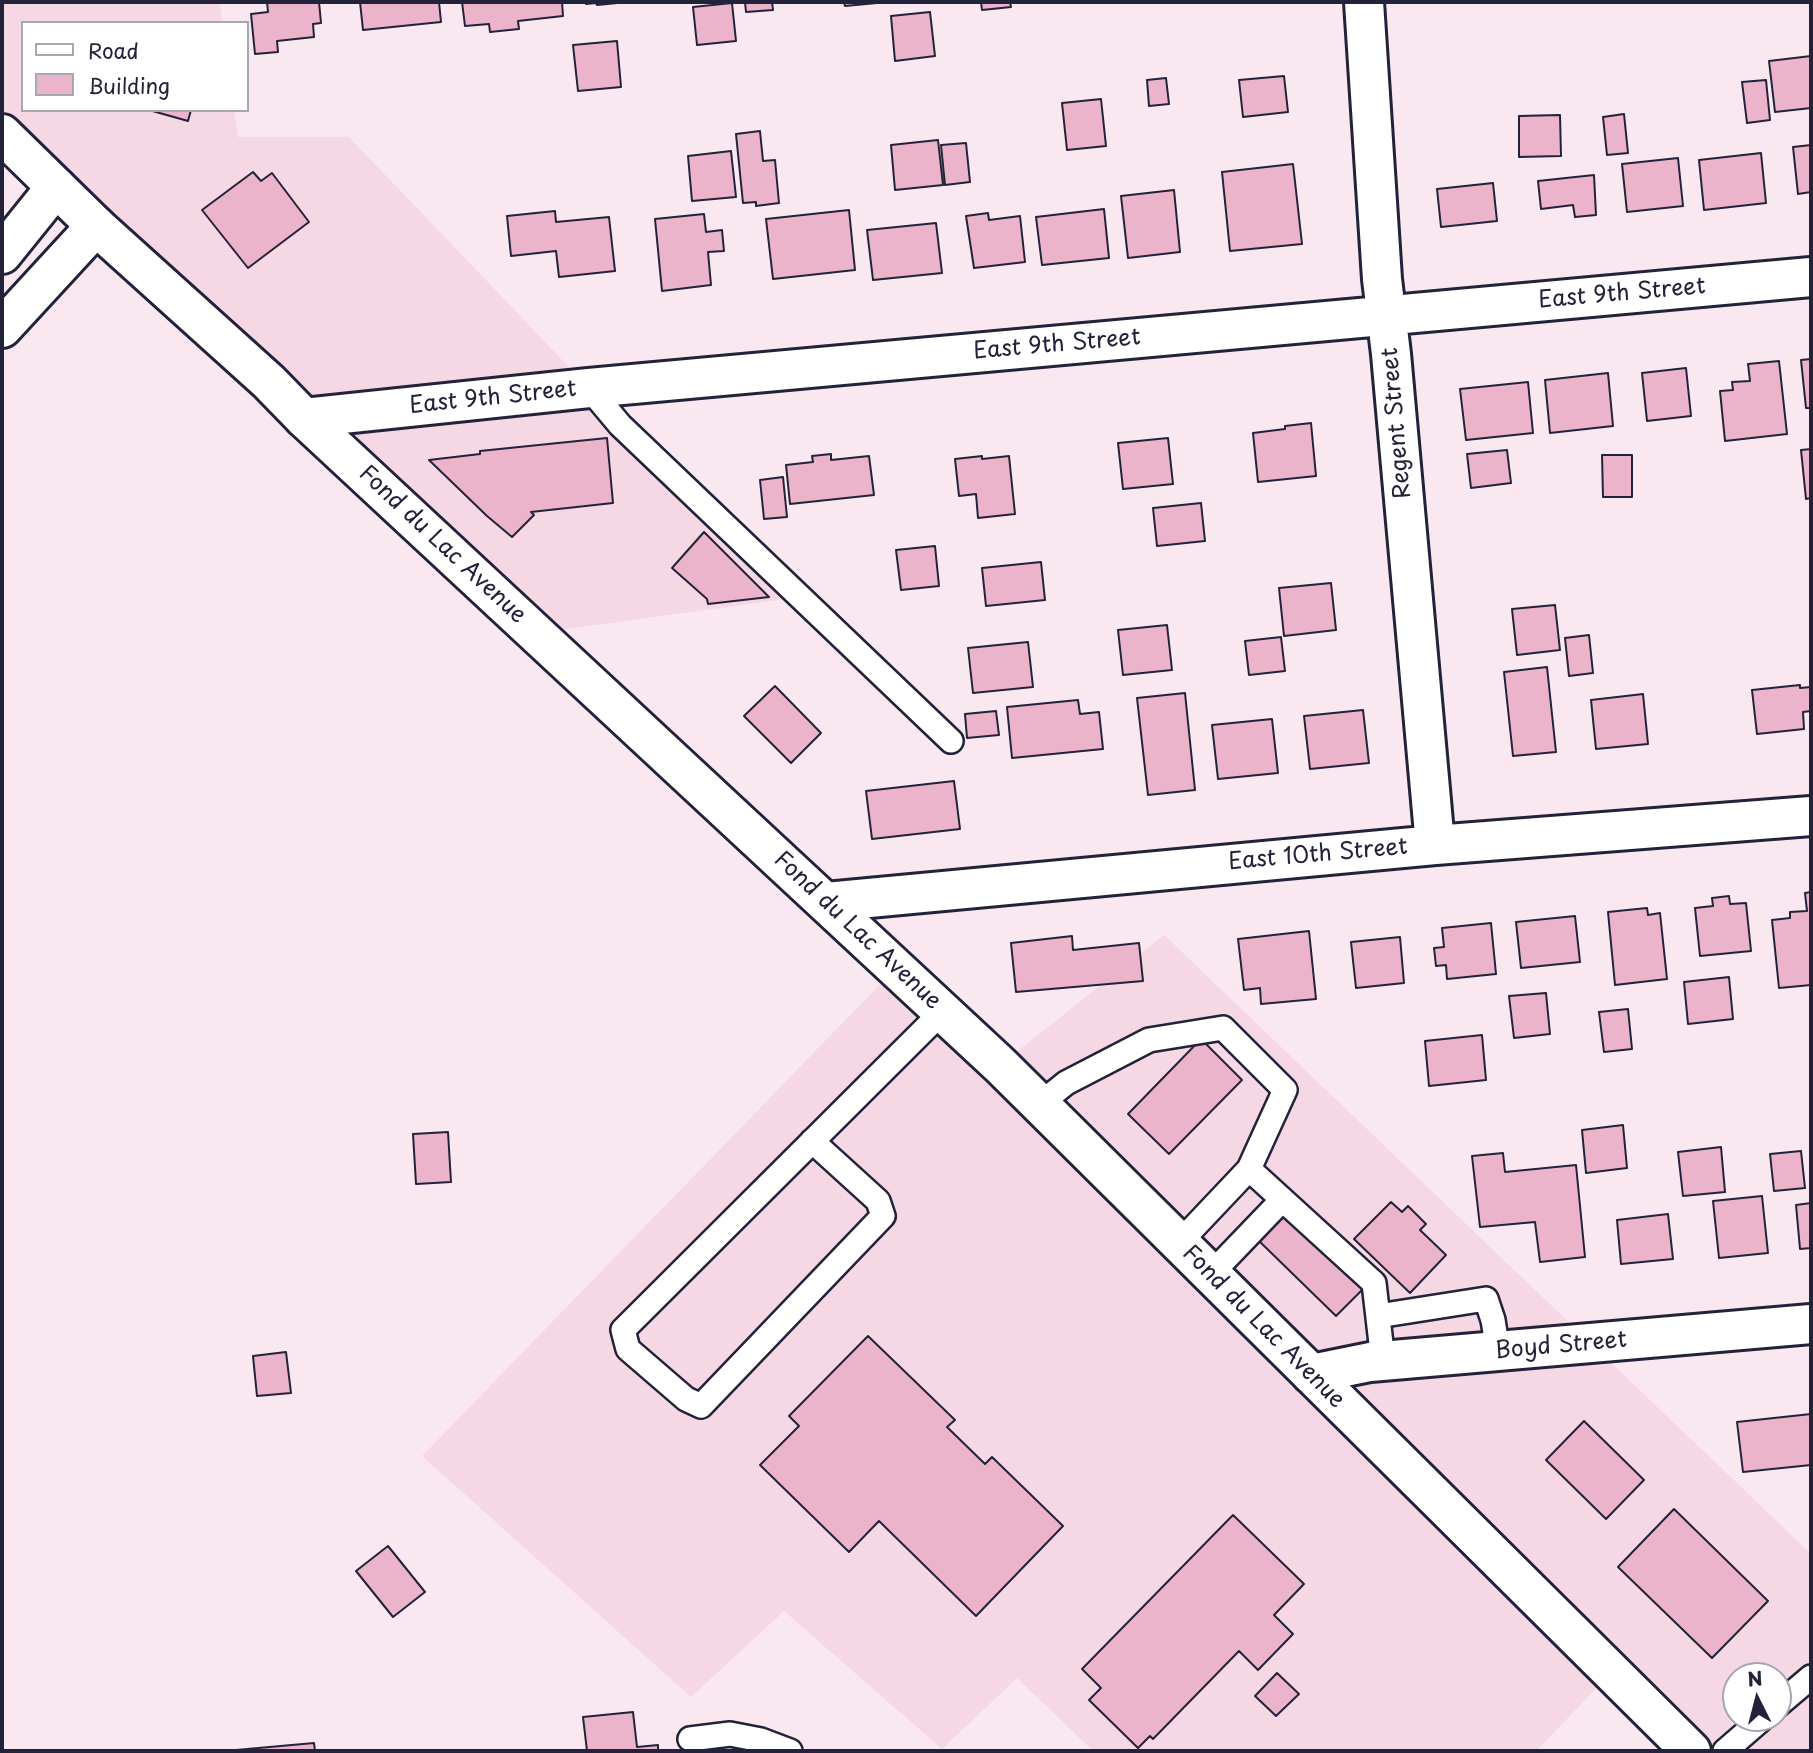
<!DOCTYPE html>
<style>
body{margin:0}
#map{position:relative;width:1813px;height:1753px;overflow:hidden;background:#f9e8ef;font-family:"Playpen Sans",sans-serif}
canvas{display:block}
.frame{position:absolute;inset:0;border:4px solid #22223b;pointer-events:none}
.legend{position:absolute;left:21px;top:21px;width:228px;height:91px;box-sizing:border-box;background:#fff;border:2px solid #a7a7b1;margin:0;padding:9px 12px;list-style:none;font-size:21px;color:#22223b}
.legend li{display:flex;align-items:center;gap:14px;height:35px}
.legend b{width:35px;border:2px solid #a7a7b1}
.north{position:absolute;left:1722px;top:1662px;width:70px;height:70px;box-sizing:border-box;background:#fff;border:2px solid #a7a7b1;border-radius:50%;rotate:354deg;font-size:19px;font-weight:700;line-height:28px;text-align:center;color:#22223b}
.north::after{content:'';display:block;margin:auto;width:24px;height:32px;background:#22223b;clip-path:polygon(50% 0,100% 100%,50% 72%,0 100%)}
</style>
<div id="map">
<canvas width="1813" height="1753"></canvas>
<div class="frame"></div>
<ul class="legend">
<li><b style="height:9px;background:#fff"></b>Road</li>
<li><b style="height:19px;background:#ecb4ca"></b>Building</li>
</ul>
<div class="north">N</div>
</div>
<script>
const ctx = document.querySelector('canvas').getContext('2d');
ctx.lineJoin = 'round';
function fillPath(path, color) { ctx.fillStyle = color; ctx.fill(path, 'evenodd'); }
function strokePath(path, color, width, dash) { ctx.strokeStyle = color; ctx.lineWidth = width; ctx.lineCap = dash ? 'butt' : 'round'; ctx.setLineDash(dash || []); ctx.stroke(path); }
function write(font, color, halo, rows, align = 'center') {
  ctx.font = font + ' "Playpen Sans",sans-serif'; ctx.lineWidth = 7; ctx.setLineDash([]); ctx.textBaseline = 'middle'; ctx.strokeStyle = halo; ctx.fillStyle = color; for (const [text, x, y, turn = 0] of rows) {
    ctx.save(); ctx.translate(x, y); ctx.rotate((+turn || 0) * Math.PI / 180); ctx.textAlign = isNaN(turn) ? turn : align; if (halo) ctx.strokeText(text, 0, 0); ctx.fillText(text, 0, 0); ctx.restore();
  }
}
fillPath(new Path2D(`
 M2 2H220L222 23H23V110H234L238 137H349L589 388 800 597 537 633 2 134Z
 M1164 935 1811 1554V1751H1691L1611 1673 1536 1751H1093L1017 1678 942 1749 784 1611 691 1697 422 1456 896 968 1000 1065ZM1736 1676H1778V1718H1736Z`), '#f5d8e4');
const building = new Path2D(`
 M267 2H319L321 23 313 24 314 37 277 41 278 52 255 54 251 14 268 12Z
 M360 2H439L441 22 363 30Z
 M462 2H562L563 16 518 21 519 29 490 32 489 24 465 26Z
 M586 2H628L597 5 596 3 586 4Z
 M745 2H772L773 10 746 12Z
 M844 2H877V3L845 6Z
 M981 2H1010L1011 7 982 10Z
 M732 3 736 41 697 45 693 7Z
 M930 12 935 56 895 61 891 16Z
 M617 41 621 87 578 91 573 45Z
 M1811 56V108L1775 112 1769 61Z
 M1284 76 1288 112 1243 117 1239 80Z
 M1166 78 1169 104 1149 106 1147 80Z
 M1766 80 1770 120 1747 123 1742 82Z
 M1101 99 1106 146 1067 150 1062 103Z
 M149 110H191L188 121Z
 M1624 114 1628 153 1607 155 1603 117Z
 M1560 115 1561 156 1519 157V116Z
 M760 131 763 161 775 160 779 203 756 206V202L743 203 736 134Z
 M938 140 943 185 895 190 891 145Z
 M966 143 970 182 945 185 941 145Z
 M1811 145V192L1798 194 1793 147Z
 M731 151 736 197 692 201 688 156Z
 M1761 153 1766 203 1704 210 1699 160Z
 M1678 158 1683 206 1627 212 1622 164Z
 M1293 164 1302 244 1230 251 1222 172Z
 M253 172 261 181 272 173 309 222 248 268 202 210Z
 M1594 175 1596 215 1575 217 1573 205 1541 209 1538 181Z
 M1493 183 1497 221 1441 227 1437 189Z
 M1174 190 1180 252 1128 258 1121 196Z
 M1104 209 1109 258 1042 265 1036 217Z
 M849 210 855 270 773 279 766 219Z
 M555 211 556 222 609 217 615 271 559 277 556 251 511 256 507 216Z
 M988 213 989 220 1020 216 1025 262 974 268 966 216Z
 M704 214 706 232 722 230 724 251 708 252 711 285 662 291 655 219Z
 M936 223 942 273 873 280 867 230Z
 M1811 359V408H1806L1801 360Z
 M1779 361 1787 434 1725 441 1720 391 1733 390 1732 382 1750 381 1748 364Z
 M1686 368 1691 416 1647 421 1642 373Z
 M1608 373 1613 426 1550 433 1545 380Z
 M1528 382 1533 433 1466 440 1460 389Z
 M1311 423 1316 476 1258 482 1253 433 1285 429V426Z
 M607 438 613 503 531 512 534 515 512 537 487 516 429 460 480 454V451Z
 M1168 438 1173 484 1123 489 1118 443Z
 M1811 449V498L1806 499 1801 450Z
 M1507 450 1511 483 1471 488 1467 454Z
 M831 454V460L869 456 874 495 790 504 786 465 813 462 812 456Z
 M1602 455H1632V497H1603Z
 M982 456V459L1009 456 1015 514 978 518 976 494 959 496 955 459Z
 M783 477 787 517 764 519 760 480Z
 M1201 503 1205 541 1157 546 1153 508Z
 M704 532 769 597 708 604 707 599 672 568Z
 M935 546 939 586 901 590 896 550Z
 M1041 562 1045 600 986 606 982 568Z
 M1331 583 1336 630 1284 636 1279 588Z
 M1555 605 1560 650 1517 655 1512 609Z
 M1167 625 1172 670 1123 675 1118 630Z
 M1589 635 1593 673 1569 676 1565 638Z
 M1281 637 1285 671 1249 675 1245 641Z
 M1028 642 1033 687 973 693 968 648Z
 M1547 667 1556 752 1513 756 1504 672Z
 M1800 685V688L1811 687V711L1803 712 1804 729 1757 734 1752 690Z
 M775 686 821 733 791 763 744 716Z
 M1185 693 1195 790 1148 795 1137 698Z
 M1643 694 1648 744 1596 749 1591 700Z
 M1078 700 1080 714 1099 712 1103 749 1012 758 1007 707Z
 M1363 710 1369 763 1310 769 1304 716Z
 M996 711 999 735 967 738 965 714Z
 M1272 719 1278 773 1218 779 1212 725Z
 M954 781 960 829 872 839 866 791Z
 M1811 892V985L1779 988 1772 920 1790 918V912L1807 911 1805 893Z
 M1729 896 1730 904 1746 903 1751 951 1700 956 1695 908 1713 906 1712 898Z
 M1647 908 1648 915 1660 913 1667 979 1615 985 1608 912Z
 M1575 916 1580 962 1521 968 1516 922Z
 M1491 923 1496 974 1447 979 1446 965 1436 966 1434 948 1444 947 1442 928Z
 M1309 931 1316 999 1261 1004 1260 988 1244 990 1238 939Z
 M1072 936 1073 950 1139 943 1143 981 1016 992 1011 943Z
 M1400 937 1404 983 1356 988 1351 942Z
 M1729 977 1733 1019 1688 1024 1684 982Z
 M1546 993 1550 1034 1514 1038 1509 996Z
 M1628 1009 1632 1049 1604 1052 1599 1012Z
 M1482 1035 1486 1080 1429 1086 1425 1041Z
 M1201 1039 1242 1080 1169 1154 1128 1114Z
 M1623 1125 1627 1168 1586 1173 1582 1130Z
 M448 1132 451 1182 416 1184 413 1134Z
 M1721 1147 1725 1192 1683 1196 1678 1152Z
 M1801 1151 1805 1188 1774 1191 1770 1154Z
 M1503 1153 1505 1172 1576 1165 1585 1257 1540 1262 1535 1222 1480 1227 1472 1156Z
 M1762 1196 1768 1253 1719 1258 1713 1201Z
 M1391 1202 1402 1212 1408 1206 1426 1224 1420 1230 1446 1255 1410 1293 1354 1239Z
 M1811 1203V1248L1800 1249 1796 1205Z
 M1286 1212 1364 1288 1336 1316 1258 1240Z
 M1668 1214 1673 1259 1621 1264 1617 1220Z
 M868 1336 955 1420 947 1427 985 1464 992 1457 1063 1526 976 1616 879 1521 849 1552 760 1465 799 1426 789 1416Z
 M286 1352 291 1393 257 1396 253 1356Z
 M1811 1414V1465L1743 1472 1737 1422Z
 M1584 1421 1644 1480 1606 1519 1546 1460Z
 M1674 1509 1768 1601 1712 1658 1618 1567Z
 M1233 1515 1304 1584 1274 1615 1293 1634 1258 1670 1239 1651 1153 1739 1150 1736 1138 1748 1089 1700 1101 1688 1082 1669Z
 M388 1546 425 1592 393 1617 356 1571Z
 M1277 1673 1299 1694 1276 1716 1255 1696Z
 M633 1712 637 1747 658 1745V1751H587L583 1717Z
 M314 1743 315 1751H225Z`);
fillPath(building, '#ecb4ca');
strokePath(building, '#22223b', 2);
const service = new Path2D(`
 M589 388 620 425 951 741
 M1040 1104 1066 1083 1149 1040 1223 1028 1285 1090 1249 1169
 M812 1141 878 1201 883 1216 701 1406 686 1399 628 1349 623 1330 943 1011
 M1179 1243 1249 1169 1374 1283 1383 1361
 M1211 1274 1282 1200
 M1378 1316 1486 1299 1493 1320 1498 1351
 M1778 1705 1811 1677
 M690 1739 730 1734 761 1740 790 1751
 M1725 1751 1763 1718`);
const minor = new Path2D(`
 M1364 2 1382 279 1391 354 1435 845
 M2 254 56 187
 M2 328 96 226
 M304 418 589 388 1811 277
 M826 902 1435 845 1811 816
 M1311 1374 1370 1362 1811 1324`);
const secondary = new Path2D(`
 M2 134 96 226 269 382 304 418 1000 1065 1691 1751`);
strokePath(service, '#22223b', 28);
strokePath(minor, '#22223b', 44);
strokePath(secondary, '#22223b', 44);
strokePath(service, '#fff', 23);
strokePath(minor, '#fff', 38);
strokePath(secondary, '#fff', 38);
write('23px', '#22223b', '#fff', [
 ["East 9th Street",1622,294,-5],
 ["East 9th Street",1057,345,-5],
 ["East 9th Street",493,398,-6],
 ["Regent Street",1397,423,-95],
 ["Fond du Lac Avenue",442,545,43],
 ["East 10th Street",1318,855,-5],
 ["Fond du Lac Avenue",857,931,43],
 ["Fond du Lac Avenue",1263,1327,45],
 ["Boyd Street",1561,1346,-5]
]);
</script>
